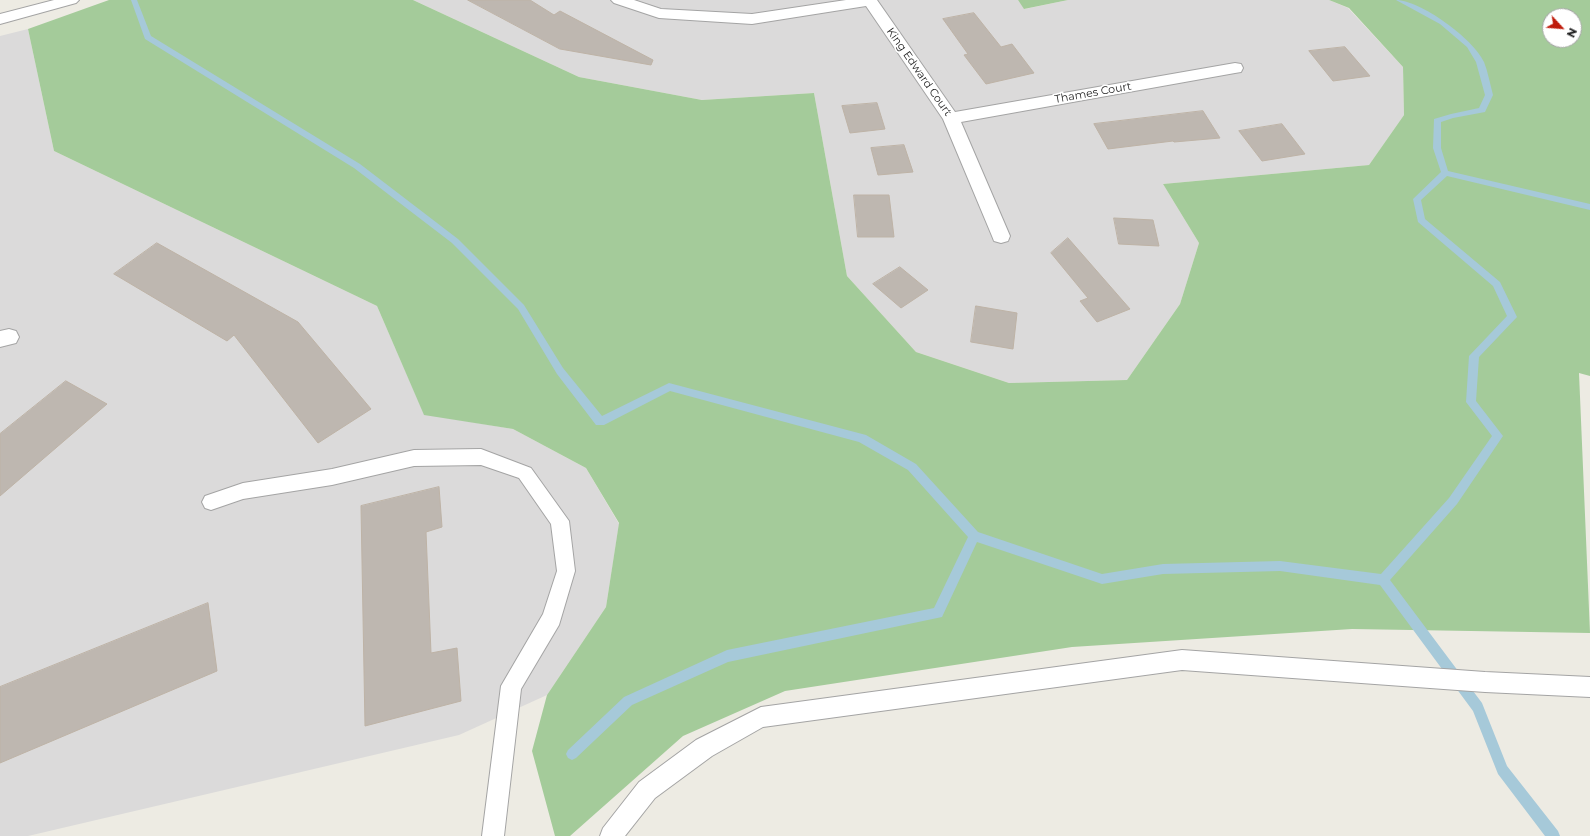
<!DOCTYPE html>
<style>
body{margin:0}
#map{position:relative;width:1590px;height:836px;overflow:hidden;background:#edebe3;font-family:Montserrat,sans-serif}
canvas{display:block}
.north{position:absolute;left:1542px;top:8px;width:40px;height:40px;box-sizing:border-box;background:#fff;border:1px solid #a5a5a5;border-radius:50%;rotate:116deg;font-size:11px;font-weight:700;line-height:16px;text-align:center;color:#1d1d1d}
.north::after{content:'';display:block;margin:auto;width:14px;height:18px;background:#bf1b0b;clip-path:polygon(50% 0,100% 100%,50% 72%,0 100%)}
</style>
<div id="map">
<canvas width="1590" height="836"></canvas>
<div class="north">N</div>
</div>
<script>
const ctx = document.querySelector('canvas').getContext('2d');
ctx.lineJoin = 'round';
function fillPath(path, color) { ctx.fillStyle = color; ctx.fill(path, 'evenodd'); }
function strokePath(path, color, width, dash) { ctx.strokeStyle = color; ctx.lineWidth = width; ctx.lineCap = dash ? 'butt' : 'round'; ctx.setLineDash(dash || []); ctx.stroke(path); }
function write(font, color, halo, rows, align = 'center') {
  ctx.font = font + ' Montserrat,sans-serif'; ctx.lineWidth = 3.5; ctx.setLineDash([]); ctx.textBaseline = 'middle'; ctx.strokeStyle = halo; ctx.fillStyle = color; for (const [text, x, y, turn = 0] of rows) {
    ctx.save(); ctx.translate(x, y); ctx.rotate((+turn || 0) * Math.PI / 180); ctx.textAlign = isNaN(turn) ? turn : align; if (halo) ctx.strokeText(text, 0, 0); ctx.fillText(text, 0, 0); ctx.restore();
  }
}
fillPath(new Path2D(`
 M413 0H1018L1025 9 1068 0H1329L1348 8 1403 67 1404 115 1369 165 1163 184 1199 243 1180 304 1127 380 1009 383 916 352 847 276 814 93 702 100 579 77Z
 M28 29 54 151 377 306 424 414 513 429 586 468 619 524 606 607 547 695 459 735 28 836H0V36Z`), '#dbdada');
fillPath(new Path2D(`
 M109 0H413L579 77 702 100 814 93 847 276 916 352 1009 383 1127 380 1180 304 1199 243 1163 184 1369 165 1404 115 1403 67 1349 8 1329 0H1590V376L1579 373 1590 633 1352 629 1072 647 785 691 683 736 570 836H555L532 751 547 695 606 607 619 523 586 468 513 429 424 415 377 306 54 151 28 29ZM1550 16H1574V40H1550Z
 M1018 0H1068L1024 9Z`), '#a4cb9a');
fillPath(new Path2D(`
 M131 0H137L151 36 360 164 458 239 524 305 563 368 602 416 669 383 866 435 916 464 978 532 1102 574 1163 564 1280 561 1381 574 1449 498 1492 436 1466 402 1469 356 1507 316 1493 286 1418 222 1413 199 1441 172 1433 148 1434 119 1451 114 1479 108 1485 95 1476 62 1467 47 1440 24 1396 0C1420 0 1474 39 1484 62 1488 72 1490 84 1493 95L1485 112 1453 118 1441 122V148L1448 171 1590 204V210L1447 176 1421 200 1425 219 1500 282 1517 317 1479 357 1476 401 1503 436 1457 504 1390 580 1482 703 1507 766 1558 831 1560 836H1545L1498 774 1473 711 1380 585 1280 571 1163 574 1102 584 977 542 942 617 728 662 632 705 576 758 572 760 568 758 566 754 568 750 624 697 727 650 934 608 968 537 908 470 859 442 670 391 604 425H596L557 374 518 309 452 243 354 168 145 39Z`), '#a6c9d9');
const building = new Path2D(`
 M468 0H530L554 15 560 11 653 60 651 65 560 49Z
 M974 13 1001 47 1012 44 1034 73 986 84 964 55 968 54 943 19Z
 M1345 47 1370 76 1333 81 1309 51Z
 M877 103 885 129 850 133 842 106Z
 M1203 111 1220 138 1174 142 1173 141 1108 149 1094 124Z
 M1282 124 1305 154 1262 161 1239 131Z
 M904 145 913 172 878 175 871 148Z
 M854 195H889L894 237H858Z
 M1114 218 1153 220 1159 246 1119 244Z
 M1068 238 1130 309 1097 322 1080 301 1088 298 1051 253Z
 M157 243 298 322 371 409 318 443 234 335 227 341 114 274Z
 M900 267 928 290 901 308 873 284Z
 M976 306 1017 313 1013 349 971 342Z
 M66 381 107 404 0 496V434Z
 M439 487 442 527 426 532 431 653 457 648 461 701 365 726 361 506Z
 M208 603 217 671 0 763V687Z`);
fillPath(building, '#beb7b0');
strokePath(building, '#beb3a6', 1);
const service = new Path2D(`
 M481 449 531 468 569 521 575 571 559 625 521 689 504 836H482L501 686 543 614 557 571 551 524 519 478 481 465 414 466 332 485 243 499 211 510 205 508 202 502 205 496 243 483 332 469 414 450Z
 M1182 650 1485 672 1590 677V697L1485 692 1182 670 763 727 712 756 655 798 625 836H600L603 828 639 782 696 740 761 707Z`);
const minor = new Path2D(`
 M54 0H79L76 3 0 24V14Z
 M611 0H634L661 9 752 14 846 0H877L955 112 1235 63 1241 64 1243 68 1241 72 1235 73 961 122 1010 236 1008 241 1001 243 994 241 992 236 943 119 866 6 752 24 659 18 614 3Z
 M9 329 16 331 19 337 16 343 0 347V331Z`);
strokePath(service, '#a4a4a4', 2);
strokePath(minor, '#a4a4a4', 2);
fillPath(service, '#fff');
fillPath(minor, '#fff');
write('11px', '#1d1d1d', '#fff', [
 ["King Edward Court",919,72,55],
 ["Thames Court",1093,93,-10]
]);
</script>
